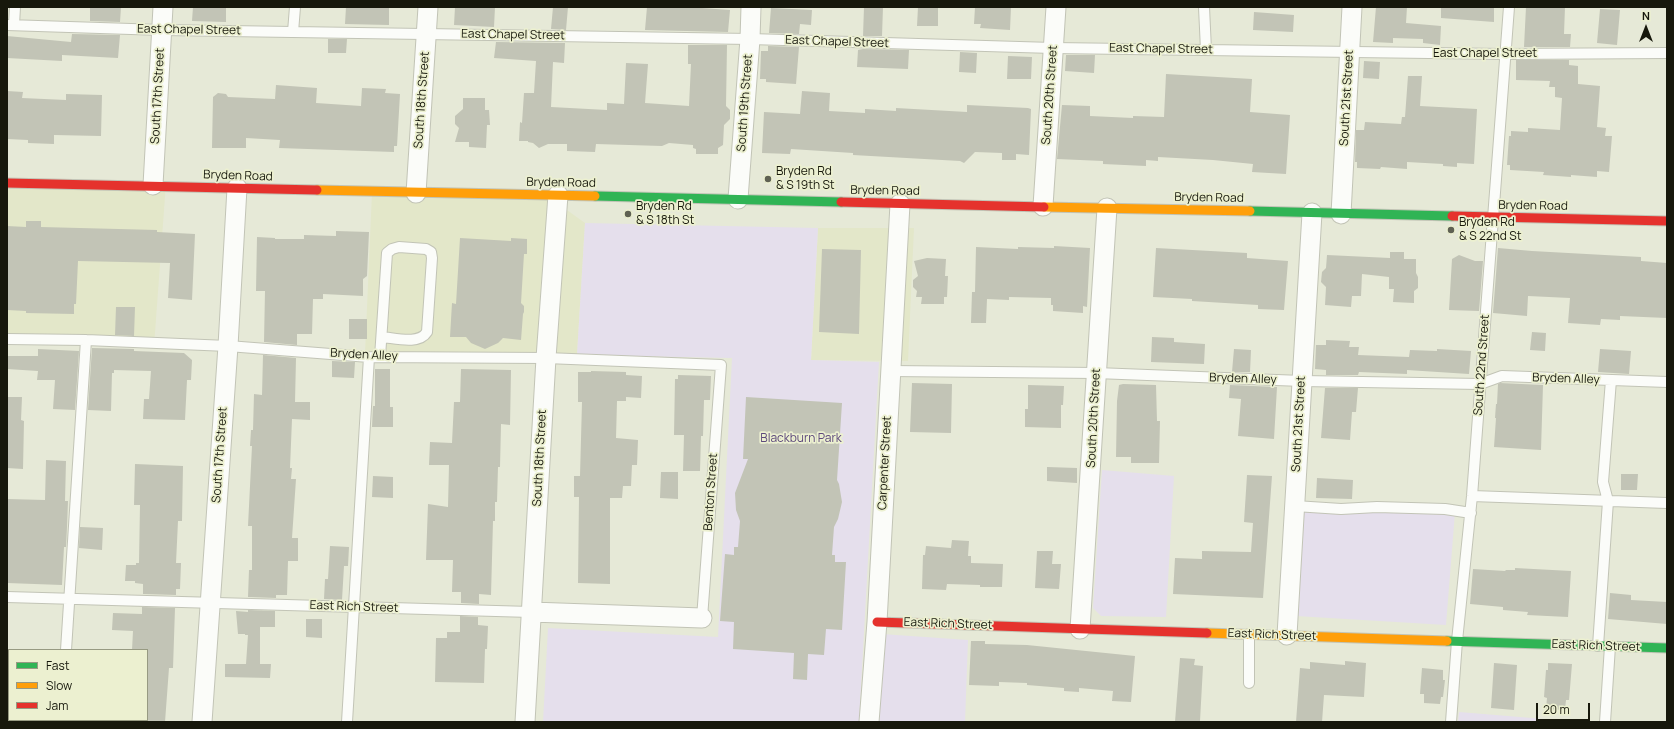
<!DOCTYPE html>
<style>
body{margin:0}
#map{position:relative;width:1674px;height:729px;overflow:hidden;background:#e6e9d7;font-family:Manrope,sans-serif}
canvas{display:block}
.frame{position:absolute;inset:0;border:8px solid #17180c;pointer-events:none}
.legend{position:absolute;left:8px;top:649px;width:140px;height:72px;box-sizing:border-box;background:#ecf0d0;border:1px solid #979a82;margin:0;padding:5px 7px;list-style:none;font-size:12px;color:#17180c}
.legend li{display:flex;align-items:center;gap:8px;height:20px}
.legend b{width:20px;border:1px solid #979a82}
.north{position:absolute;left:1626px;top:8px;width:40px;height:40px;-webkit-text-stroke:3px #ecf0d0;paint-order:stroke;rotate:0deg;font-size:11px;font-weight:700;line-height:16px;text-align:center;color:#17180c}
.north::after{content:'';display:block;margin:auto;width:14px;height:18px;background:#17180c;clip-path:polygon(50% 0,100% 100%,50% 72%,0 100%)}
.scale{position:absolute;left:1536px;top:703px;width:54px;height:18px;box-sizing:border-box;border:2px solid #17180c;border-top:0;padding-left:5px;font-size:12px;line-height:14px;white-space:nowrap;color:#17180c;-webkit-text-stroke:3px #ecf0d0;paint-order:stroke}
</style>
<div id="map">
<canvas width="1674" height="729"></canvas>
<div class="frame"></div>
<ul class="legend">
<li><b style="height:5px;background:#30b455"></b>Fast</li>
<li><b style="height:5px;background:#ff9f0a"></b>Slow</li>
<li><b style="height:5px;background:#e5322d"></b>Jam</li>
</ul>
<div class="north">N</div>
<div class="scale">20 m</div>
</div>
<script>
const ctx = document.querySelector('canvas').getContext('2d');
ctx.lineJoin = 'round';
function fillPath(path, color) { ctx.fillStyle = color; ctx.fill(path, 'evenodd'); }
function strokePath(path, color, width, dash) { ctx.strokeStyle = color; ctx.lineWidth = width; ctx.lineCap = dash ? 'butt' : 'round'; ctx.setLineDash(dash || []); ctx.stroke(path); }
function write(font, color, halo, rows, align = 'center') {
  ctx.font = font + ' Manrope,sans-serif'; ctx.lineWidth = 3.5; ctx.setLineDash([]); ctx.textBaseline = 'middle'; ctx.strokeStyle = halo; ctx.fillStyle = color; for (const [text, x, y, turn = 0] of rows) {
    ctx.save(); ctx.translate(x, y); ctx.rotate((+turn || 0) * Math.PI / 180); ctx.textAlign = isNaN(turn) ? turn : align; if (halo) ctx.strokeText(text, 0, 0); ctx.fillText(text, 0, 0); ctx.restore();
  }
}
fillPath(new Path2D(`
 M7 179 166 183 154 346 7 340Z
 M372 193 553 200 585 223 577 355 365 353Z
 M818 228H914L908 361 811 360Z`), '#e3e7c9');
fillPath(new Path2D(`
 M585 223 818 228 811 360 879 362 859 722H543L548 628 718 637 732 358 577 355Z
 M1102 470 1174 476 1166 617 1101 616 1093 608Z
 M1304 507 1455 512 1446 625 1296 616Z
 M882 634 968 640 965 722H878Z
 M1459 712 1581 722H1458Z`), '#e5dfec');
fillPath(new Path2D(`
 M90 7H121L120 22 90 21Z
 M193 7H226V22L192 21Z
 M346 7H389V25L345 24Z
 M455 7H495L494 27 454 25Z
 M553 7H568L566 30 551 29Z
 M647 7H688L730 10 728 32 645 30Z
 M864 7H883L882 36H863Z
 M918 7H938V26H917Z
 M975 7H1011L1010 30 980 28 981 24H974Z
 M1376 7H1407L1406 23 1441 26 1440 45 1423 43V39L1393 38V43L1373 42Z
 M1441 7H1494V22L1441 18Z
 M1526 7H1565L1564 34H1571L1570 47H1524Z
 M771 8 812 10 811 25 800 24 799 34 769 33Z
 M1600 9 1620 10 1617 45 1597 43Z
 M1254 12 1294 15 1293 32 1253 30Z
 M72 34 120 35 118 58 62 55V61L7 58V36L71 42Z
 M328 39H347L346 53H328Z
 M496 42 565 43 564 63 553 62 551 107 607 110V103L624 104 626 63 648 64 645 103 689 106 691 64H688V45H727L726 106 730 110V119L724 125 723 145 718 148V154H696V149L693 148V145L669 143 662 146 596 144 595 152 567 151V144H548L539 148 533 143 528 142V141H519L520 122 522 123 524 93H534L536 61 494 58Z
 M768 46 799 47 796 84 766 82V79H760L761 51H768Z
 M863 49 909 50 908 69 857 67 858 50Z
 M960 52 977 53 976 73 959 72Z
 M1066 55H1095L1094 73 1065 71Z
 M1008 56 1032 57 1031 79H1007Z
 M1516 60H1569V65L1578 66V84L1600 86 1597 127 1606 128 1605 136H1612L1609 172 1597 171V177L1571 175V177L1543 175 1544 172 1510 170V165H1507L1509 136H1511V131L1528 132V128L1560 130 1562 98 1555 97V87H1549L1550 81 1516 80Z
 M1364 61 1380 62 1379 79 1363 78Z
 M1166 74 1252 79 1250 112 1290 115 1286 174 1252 172 1253 164 1213 160 1158 157V161L1146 160V166L1103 164V161L1057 159 1062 105 1090 106V116L1133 118V116L1164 117Z
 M1408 76H1422L1420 106 1477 109 1474 164 1457 163V167L1443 166V164L1407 162V169L1381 167 1380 169 1357 168V162H1355L1356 130H1364L1365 122 1401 124 1402 117H1405Z
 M276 85 317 88 316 103 361 106 362 88 386 89 385 93 400 94 397 146H394V152L279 148 280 140 246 138V148H212L213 97 218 93 226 94 228 97 275 99Z
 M7 91 23 92 22 98 66 100V94L102 95 101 136 54 135V144L28 143V140L7 139Z
 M802 91 830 93 829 111 865 113V109L896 111V108L967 112V105L1028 108 1031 109 1029 155 1016 154V160H1002V153L975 152 964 163 960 161 853 155V153L791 149 790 154 762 153 764 112 800 114Z
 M463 98H485V110H489L490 125H487L486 148 469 147V142H455L459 128 455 124V116L463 109Z
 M26 221H41V227L157 230V232L195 234 192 300 168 298 170 263 78 261 76 304H74V314L26 313V311L7 310V226L26 227Z
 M336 231 369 232 367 276 363 279V296L323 294V299H313L312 334H297V345L264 342 265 291H256L257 237 275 238V239H304V235L336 236Z
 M460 238 511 241V238L527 239V254H524L521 303 524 306V312L523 314 521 340 503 338 498 343 485 349 471 343 466 337H450L452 303 456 304Z
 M1054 246 1090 248 1087 307 1083 306V313L1053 311V305H1051V298L1009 297V300L987 299 986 323H971L972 292H975L976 247 1018 249V247L1054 248Z
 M1156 248 1247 253V258L1288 261 1284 310 1258 309V305L1192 301V299L1153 297Z
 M1498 248 1532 251 1641 257V261L1667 263V318L1620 316V320L1601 319 1600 325 1568 323 1570 298 1528 296 1527 316 1493 313Z
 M822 249 861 250 859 334 819 332Z
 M1390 252H1404V259H1416V273L1418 277V288L1414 291V303L1393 302 1394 289H1389V277L1362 274 1361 296H1352L1351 307 1325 305 1326 287 1321 282 1322 272 1326 268 1327 255 1390 258Z
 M1459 255 1475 261H1483L1479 311 1449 310 1452 259Z
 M927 258 946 259 945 276H948L947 297H944V304H921L922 297H916L917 291 913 287V280L918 276 914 261Z
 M116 307H135L134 336 115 335Z
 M349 319H367V339H349Z
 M1532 332 1546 333 1545 351 1530 350Z
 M1152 337 1174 338V342L1205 344 1204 364 1151 362Z
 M1326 340 1350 341 1349 347H1359L1358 355 1409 357 1410 350 1437 351V349L1471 351 1469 374 1407 370V374L1359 372 1358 375H1326V370L1315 369 1316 345H1326Z
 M92 348 134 349V351L184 353 192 360 191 380H187L185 420 143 419 144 399H149L151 371 114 370V373H112L111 411 88 410Z
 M38 349 79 351 75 410 53 409 55 380H37L38 371 7 369V356H38Z
 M1234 349 1251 350 1250 372H1232Z
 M1600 349 1631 351 1629 374 1598 372Z
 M263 355 296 358 295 402H310V420L292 419 290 468H292L291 479H296L292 538H298V561H288L287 595H276V598L248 597 249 570H252V526H248L252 446H250L251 430H253L254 394 262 395Z
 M332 361 355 362 354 378 332 377Z
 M375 369H390V407H393V427H372L373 406H375Z
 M461 369 511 370 510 425 501 424 500 467H498L497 502H495V521H493L491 595 479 594V604L461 603V592H452L453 560H426L428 504 448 507 449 465H429L430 442 452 443 454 402H460Z
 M591 371 626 372V375L642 376 641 398 626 397V401H617L616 438 638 440 637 465H632L631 486H623L622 498H610V584L578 583 579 497H574V476H580L582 402H578V372H591Z
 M678 375 711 376 710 400H704L703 436H701L700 471H683L684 435H674L675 379H678Z
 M912 383 952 384 951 433 910 432Z
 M1500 383 1543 385 1541 450 1494 447 1496 418H1495L1496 404H1497L1498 384Z
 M1123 384 1156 385 1157 421H1160L1159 463H1131V457H1116L1117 401 1119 385Z
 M1028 385 1064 386 1063 405H1061V428L1025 427V409H1028Z
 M1230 385 1277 387 1274 439 1238 436 1241 399 1229 398Z
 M1325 388H1358L1356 412H1352L1350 440 1321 438Z
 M7 397H22L21 420 24 421 23 469 7 468Z
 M746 397 842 403 837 480 839 484 842 502 838 519 834 527 832 555H835V562H846L842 630 826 629 824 655 808 654 807 680 793 679 794 653 733 649 734 622 720 621 725 554 734 555V547H738L740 521 736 510 735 493 748 459H743Z
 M46 460 66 461 65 501H68L67 527 66 547H64L62 585 7 583V499L45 500Z
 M135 464 183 466 182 521H178L176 563H181L180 589H176V595L143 594V584L135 583V581H125L126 565H136V563H139L140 505H134Z
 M1047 467 1077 468V483L1047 481Z
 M661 472H678V499L660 498Z
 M1621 474H1638L1637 490H1621Z
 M1247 475 1272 476 1263 598 1173 594 1175 558 1202 559V551L1251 552 1253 523 1244 522Z
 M373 476 393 477V498L372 497Z
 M1317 478 1353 480 1352 499 1316 498Z
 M80 527 103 528 102 550 79 548Z
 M952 540 969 541 968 556H971V563L1003 564 1002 587H980V585L947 584 946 590 922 589 923 555H925L926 546 951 548Z
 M330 546 349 547 348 566H344L342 600 324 599 325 579H328Z
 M1037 551H1053L1052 564H1061L1059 589 1035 588Z
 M1515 568 1571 571 1568 617 1527 615 1528 612 1503 610V607L1470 604 1473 569 1505 571 1506 570H1515Z
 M1610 593 1631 595V600L1667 602V624L1608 619Z
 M142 607 175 608 173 668H169L165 722H147V650H132L133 631 112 630 113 613 142 614Z
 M248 610 275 611V627H260V664H271L270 678 225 677V664H246L248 635H245V634H238L236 611 248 612Z
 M460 616 478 617V625L488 626 487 649H485L484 683 435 682 436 638H447V632H460Z
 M306 619H322V638L306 637Z
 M971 641H985V644L1027 645 1135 656 1131 702 1112 701 1113 691 1079 688V692L1064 691V688L1027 685V683L999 682V686L969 685Z
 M1180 658 1195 659 1194 665 1203 666 1200 721 1175 722Z
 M1345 661 1366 663 1364 697 1324 695 1322 722H1296L1300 668 1310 669V662L1345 665Z
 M1494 663 1517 665 1514 710 1491 708Z
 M1548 663 1572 664 1569 700H1566L1565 710 1546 709 1547 698 1544 697 1546 670H1548Z
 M1422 668 1443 670V680H1445L1443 697H1441L1440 704 1424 703V694H1420Z`), '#c2c4b6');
const lane = new Path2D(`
 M1204 7 1206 50
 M7 25 162 30 750 39 1053 48 1505 54 1667 53
 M14 25 15 7
 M293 32 295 7
 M7 339 86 340 228 346 369 357 546 358 721 365 702 618
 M380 357 387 253 392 249 399 247 426 249 431 252 432 258 427 332C419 345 395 338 382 337
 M890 371 1096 373 1302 381 1480 384 1502 376 1667 382
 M1472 496 1667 503
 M1295 506 1341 509 1377 507 1445 509 1471 513
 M7 597 531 612
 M1249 634V683
 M1598 646 1608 501 1603 482 1611 380
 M66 650 86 340
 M61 722V720
 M347 722 369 357
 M1451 722 1457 641 1472 496 1509 7
 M1605 722 1610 646`);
const street = new Path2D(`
 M153 185 163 7
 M416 193 428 7
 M738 199 750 39 751 7
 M1043 206 1056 7
 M1341 214 1352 7
 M531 612 702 618
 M1080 629 1107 208
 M1287 635 1312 213
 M202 722 228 346 237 188
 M525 722 546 358 558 195
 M869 722 877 622 900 204`);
const fast = new Path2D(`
 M595 196 841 202
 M1250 211 1452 216
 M1447 641 1667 648`);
const slow = new Path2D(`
 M317 190 595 196
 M1044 207 1250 211
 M1207 633 1447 641`);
const jam = new Path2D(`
 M7 183 317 190
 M841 202 1044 207
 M1452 216 1667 221
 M877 622 1207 633`);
strokePath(lane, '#c2c4b6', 12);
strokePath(street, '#c2c4b6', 21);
strokePath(fast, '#c2c4b6', 11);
strokePath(slow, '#c2c4b6', 11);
strokePath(jam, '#c2c4b6', 11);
strokePath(lane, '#fbfcf9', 10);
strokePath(street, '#fbfcf9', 19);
strokePath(fast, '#30b455', 9);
strokePath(slow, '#ff9f0a', 9);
strokePath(jam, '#e5322d', 9);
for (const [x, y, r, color] of [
 [768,179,4,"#5f6153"],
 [628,214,4,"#5f6153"],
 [1451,230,4,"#5f6153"]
]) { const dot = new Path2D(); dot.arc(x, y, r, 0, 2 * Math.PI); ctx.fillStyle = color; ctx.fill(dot); strokePath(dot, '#ecf0d0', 1.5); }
write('12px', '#17180c', '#ecf0d0', [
 ["East Chapel Street",189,30,1],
 ["East Chapel Street",513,35,1],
 ["East Chapel Street",837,42,2],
 ["East Chapel Street",1161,49,1],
 ["East Chapel Street",1485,54],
 ["South 20th Street",1050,95,-86],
 ["South 17th Street",158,96,-87],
 ["South 21st Street",1347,98,-87],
 ["South 18th Street",422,100,-86],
 ["South 19th Street",745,103,-86],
 ["Bryden Road",238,176,2],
 ["Bryden Road",561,183,1],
 ["Bryden Road",885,191,1],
 ["Bryden Road",1209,198,1],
 ["Bryden Road",1533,206,1],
 ["Bryden Alley",364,355,3],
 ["South 22nd Street",1482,365,-86],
 ["Bryden Alley",1243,379,2],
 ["Bryden Alley",1566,379,2],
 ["South 20th Street",1094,418,-87],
 ["South 21st Street",1299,424,-87],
 ["South 17th Street",220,455,-86],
 ["South 18th Street",540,458,-87],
 ["Carpenter Street",885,463,-87],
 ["Benton Street",711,492,-86],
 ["East Rich Street",354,607,2],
 ["East Rich Street",948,624,2],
 ["East Rich Street",1272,635,2],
 ["East Rich Street",1596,646,2]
]);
write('12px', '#17180c', '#ecf0d0', [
 ["Bryden Rd",776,172],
 ["& S 19th St",776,186],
 ["Bryden Rd",636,207],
 ["& S 18th St",636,221],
 ["Bryden Rd",1459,223],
 ["& S 22nd St",1459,237]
], 'left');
write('12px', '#5d497c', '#ecf0d0', [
 ["Blackburn Park",801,439]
]);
</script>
